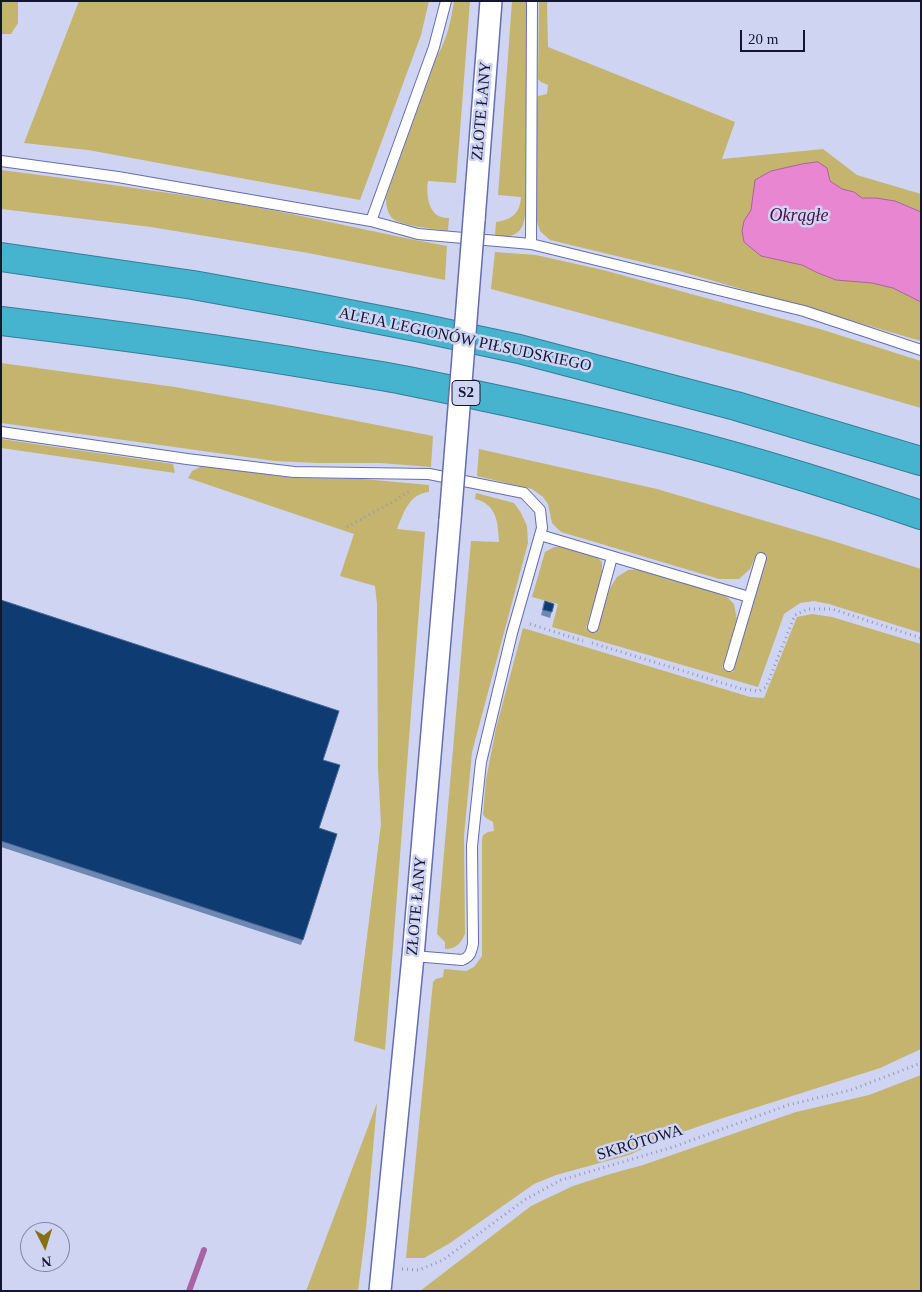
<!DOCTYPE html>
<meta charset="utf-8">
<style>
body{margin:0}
#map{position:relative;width:922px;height:1292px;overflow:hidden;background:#ced4f2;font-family:Georgia,serif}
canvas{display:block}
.frame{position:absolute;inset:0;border:2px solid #131631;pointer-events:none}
.north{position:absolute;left:20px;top:1222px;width:50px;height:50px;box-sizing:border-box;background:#ced4f2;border:1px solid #8388a5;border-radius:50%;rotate:175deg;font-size:14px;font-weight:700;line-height:20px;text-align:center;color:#131631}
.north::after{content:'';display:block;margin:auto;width:18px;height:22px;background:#857112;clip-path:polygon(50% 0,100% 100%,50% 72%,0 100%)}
.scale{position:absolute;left:740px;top:30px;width:65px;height:22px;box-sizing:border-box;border:2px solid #131631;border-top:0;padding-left:6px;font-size:15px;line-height:18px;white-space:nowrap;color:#131631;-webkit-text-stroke:4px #ced4f2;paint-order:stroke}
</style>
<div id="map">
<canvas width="922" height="1292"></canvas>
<div class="frame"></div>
<div class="north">N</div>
<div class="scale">20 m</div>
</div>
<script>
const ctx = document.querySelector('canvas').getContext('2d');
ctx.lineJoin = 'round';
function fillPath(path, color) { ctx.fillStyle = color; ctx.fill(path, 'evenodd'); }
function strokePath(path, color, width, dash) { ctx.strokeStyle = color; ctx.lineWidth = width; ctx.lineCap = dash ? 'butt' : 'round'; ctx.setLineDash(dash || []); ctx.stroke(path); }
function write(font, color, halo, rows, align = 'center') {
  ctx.font = font + ' Georgia,serif'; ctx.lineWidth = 5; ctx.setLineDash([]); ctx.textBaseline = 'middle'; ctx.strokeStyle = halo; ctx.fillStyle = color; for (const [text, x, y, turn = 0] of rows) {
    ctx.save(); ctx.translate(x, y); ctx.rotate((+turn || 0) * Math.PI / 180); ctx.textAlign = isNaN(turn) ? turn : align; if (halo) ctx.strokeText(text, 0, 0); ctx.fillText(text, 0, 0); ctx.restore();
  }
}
fillPath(new Path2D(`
 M1 1H18V23L11 34H1Z
 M79 1H429L421 35 360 200 88 150 24 143Z
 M454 1H470L456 183 428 181C426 193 428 213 441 217 444 218 447 218 449 218L448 231C436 229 402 226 393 219 387 213 386 205 386 197L437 56C447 40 451 20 454 1Z
 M512 1H527L525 215C523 234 513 238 495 236L496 222C512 220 520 213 521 197L498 195Z
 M539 1H548L547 4 548 47 735 122 722 159 823 149 857 175 921 194V341L679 271 550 240 540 231 537 222V100L538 96 547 94 548 85 541 82 538 79Z
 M1 170C81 180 160 191 238 204 308 216 377 233 447 246L445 280 308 253 151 227 1 209Z
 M495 252 536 255 603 270 820 329 921 361V408L766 363 491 289Z
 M1 363 175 387 275 405 433 436 431 467 380 463H317L275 461 1 423Z
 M1 439 173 464 175 473 1 448Z
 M479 449 657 489 833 541 921 569V633L829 604 814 601 800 603 784 614 758 687 552 627 558 604 532 597 545 552 554 547 564 546 597 557 602 562V576L586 628 596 633 610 588 617 577 628 570 643 569 722 592 734 604 737 620 722 668 733 672 767 555 757 553 750 569 739 579H719L561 532 552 523 548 504 543 497 532 489 477 476Z
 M202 466 293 478 363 479 429 485V492C409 494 404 512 397 529L425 532 385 1050 354 1041 381 824 378 768 377 604 375 586 340 576 354 534 188 478 192 471Z
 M476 493 514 503 521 513 527 526 528 543 472 752 464 836 465 934C461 943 456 949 445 949V942L437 934 471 541 499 542C498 523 497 504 475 499Z
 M812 614 832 617 921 644V1049L880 1068 723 1118 674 1135 629 1155 556 1175 534 1184 450 1243 424 1258H406L433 982 436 979 443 977 444 969 466 971 474 967 482 956V840L483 835 488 832 494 831 493 822 486 818 483 815 486 780 496 728 523 628 750 697 764 698 797 617Z
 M921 1075V1291H420L531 1206 573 1186 610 1174 643 1165 796 1112 869 1095Z
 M377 1103 366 1228 358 1291H306Z`), '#c5b46e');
const water = new Path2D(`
 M818 162 827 168 830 181 842 189 854 192 862 198H876L895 201 921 212V302L893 288 872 283 836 280 818 273 802 265 761 256 744 242 742 231 744 221 751 210 755 180 771 171 802 164Z`);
fillPath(water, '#e886d2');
strokePath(water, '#a864a2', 1);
strokePath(new Path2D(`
 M189 1291 204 1250`), '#a864a2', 6);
const lane = new Path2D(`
 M1 161 118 177 371 221 418 234 531 244 804 311 921 350
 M371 221 434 47 446 1
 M531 244 532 1
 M1 432 187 459 294 472 429 474 524 493 540 510 542 528 512 633 481 762 472 846 473 944C471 953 470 957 462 960L413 956
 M540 535 749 597
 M593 627 612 557
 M729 666 761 558`);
const street = new Path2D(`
 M474 220 491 1
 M380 1291 413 956 450 520`);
const highway = new Path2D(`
 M1 257 193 285 303 305 421 328 519 349 736 406 921 461
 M1 321C108 334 214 348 320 366 349 371 379 375 408 381 487 397 566 414 644 433 738 455 830 484 921 515`);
strokePath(lane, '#646eb1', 12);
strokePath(street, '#646eb1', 24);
strokePath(highway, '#347d97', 30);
strokePath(new Path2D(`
 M347 527 396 500 411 490
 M530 624 583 641
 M592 643 742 689 759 691 766 687 795 615 808 609H832L921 638
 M402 1269 419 1270 443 1260 526 1199 561 1180 673 1147 788 1105 851 1090 921 1063`), '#959ab7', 3, [1, 4]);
strokePath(lane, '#fff', 10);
strokePath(street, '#fff', 21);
strokePath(highway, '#46b4ce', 28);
const streetBridge = new Path2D(`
 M450 520 474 220`);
strokePath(streetBridge, '#646eb1', 24, []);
strokePath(streetBridge, '#fff', 21);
fillPath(new Path2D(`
 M1 600 323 760 319 828 337 834 301 945 1 847Z
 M545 601 554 604 550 618 541 615Z`), '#6e88b2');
const building = new Path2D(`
 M1 600 339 711 323 760 340 765 319 828 337 834 303 940 1 841Z
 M545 601 554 604 552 612 543 610Z`);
fillPath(building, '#0e3b71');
strokePath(building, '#486998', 1);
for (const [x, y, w] of [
 [466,393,28]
]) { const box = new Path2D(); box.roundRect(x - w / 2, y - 12.5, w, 25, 4); ctx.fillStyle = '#ced4f2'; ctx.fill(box); strokePath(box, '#131631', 1); }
write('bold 15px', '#131631', null, [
 ["S2",466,393]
]);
write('16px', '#131631', '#ced4f2', [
 ["ZŁOTE ŁANY",482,111,-85],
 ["ALEJA LEGIONÓW PIŁSUDSKIEGO",465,340,12],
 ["ZŁOTE ŁANY",417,906,-85],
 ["SKRÓTOWA",640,1143,-17]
]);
write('italic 18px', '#4c0f41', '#ced4f2', [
 ["Okrągłe",799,216]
]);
</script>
